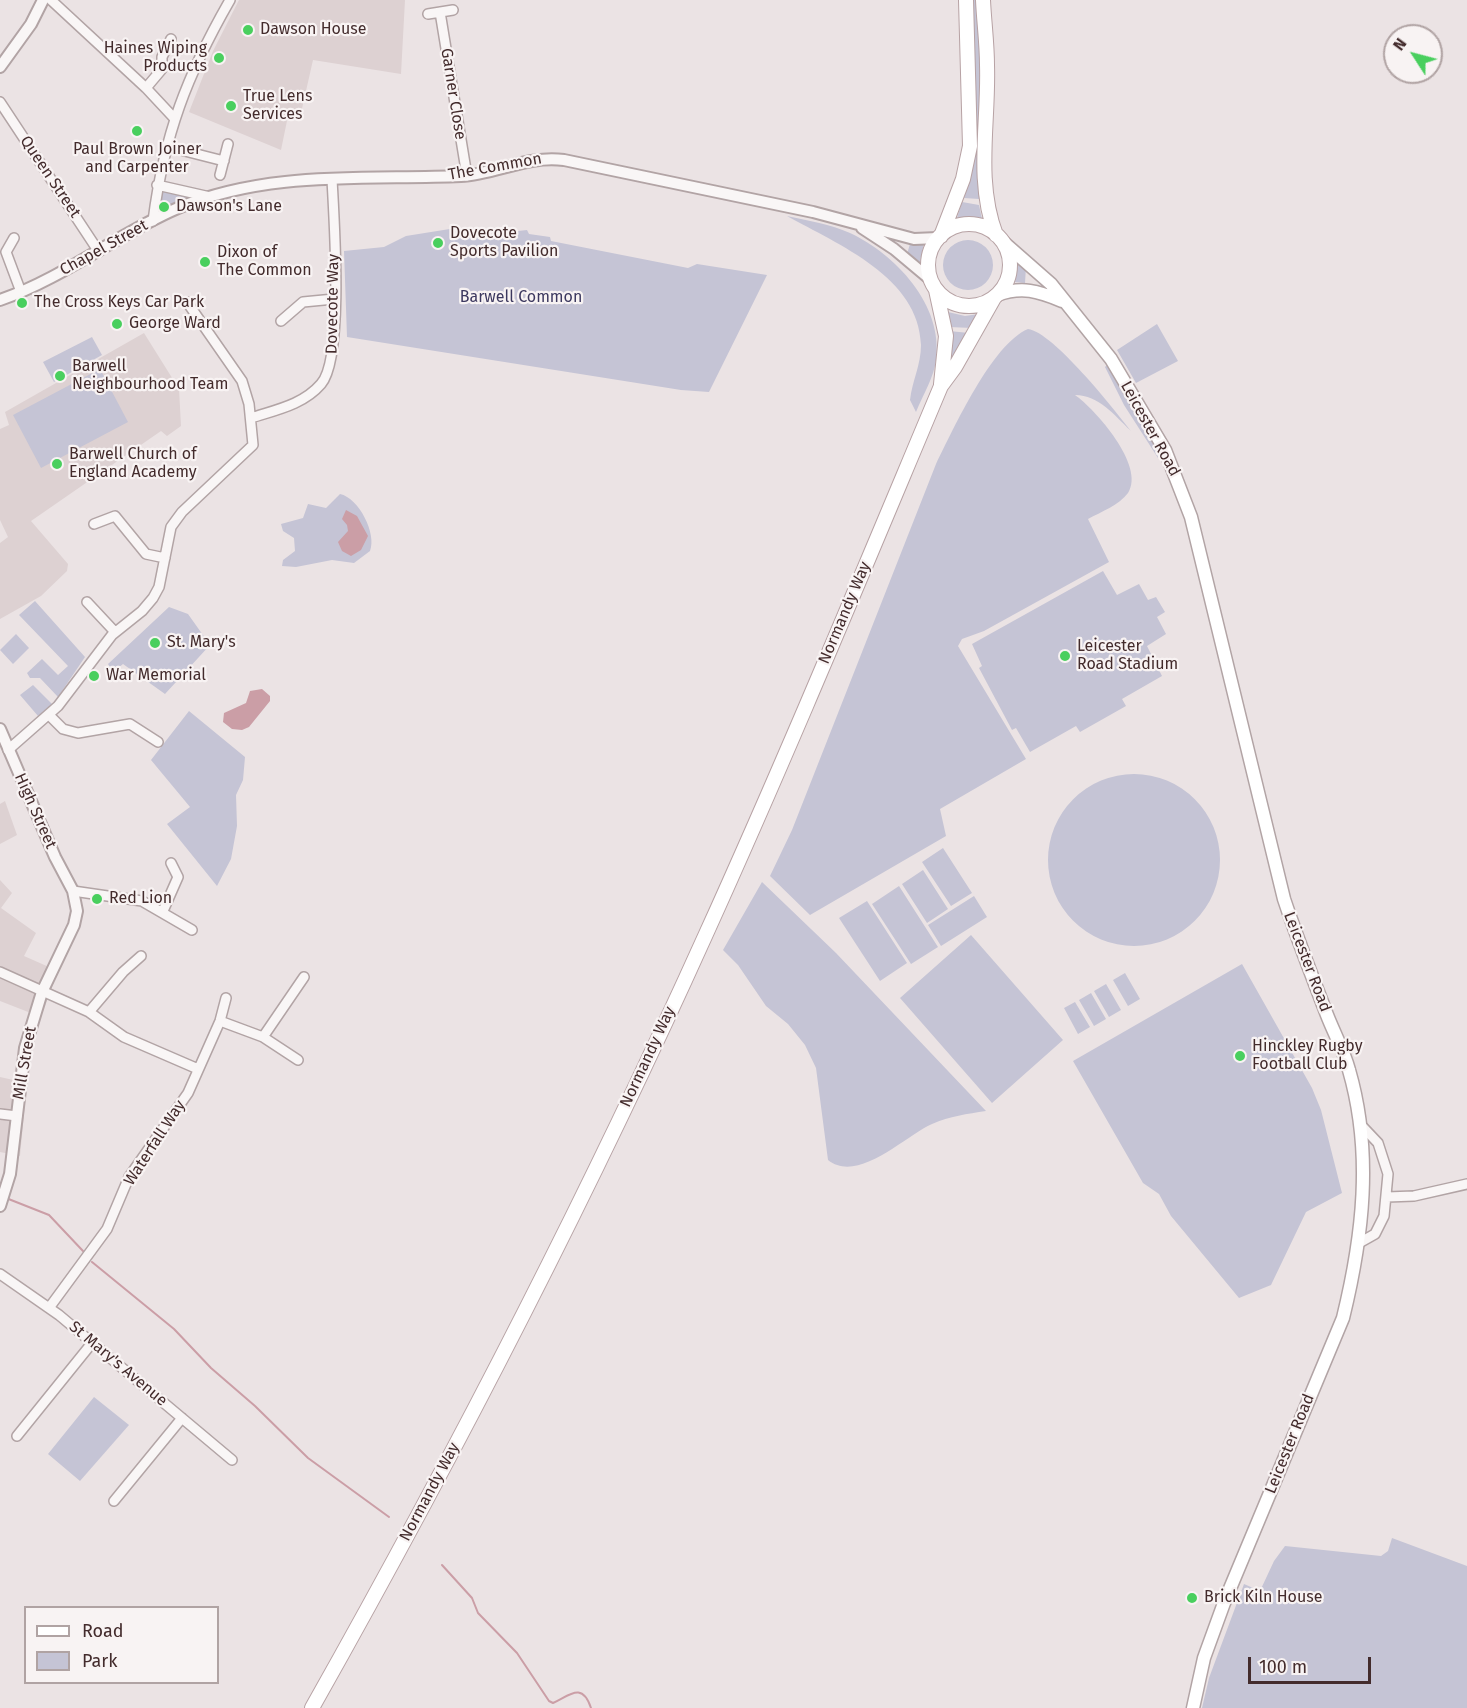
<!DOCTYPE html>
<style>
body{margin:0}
#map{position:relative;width:1467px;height:1708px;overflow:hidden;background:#ebe3e4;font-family:"Fira Sans",sans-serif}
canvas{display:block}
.legend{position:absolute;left:24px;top:1606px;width:195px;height:78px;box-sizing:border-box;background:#f8f3f3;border:2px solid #b0a3a3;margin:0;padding:8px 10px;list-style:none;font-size:18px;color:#432b2c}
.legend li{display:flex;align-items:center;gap:12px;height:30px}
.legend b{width:30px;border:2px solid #b0a3a3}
.north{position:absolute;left:1383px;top:24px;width:60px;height:60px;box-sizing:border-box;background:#f8f3f3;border:2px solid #b0a3a3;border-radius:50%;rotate:306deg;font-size:16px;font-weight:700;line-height:24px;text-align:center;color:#432b2c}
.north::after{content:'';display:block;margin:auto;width:21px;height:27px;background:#49cf5e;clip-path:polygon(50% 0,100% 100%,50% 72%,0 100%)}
.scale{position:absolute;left:1248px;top:1657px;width:123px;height:27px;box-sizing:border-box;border:3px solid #432b2c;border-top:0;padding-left:8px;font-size:18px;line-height:21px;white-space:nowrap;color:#432b2c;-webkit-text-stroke:4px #f8f3f3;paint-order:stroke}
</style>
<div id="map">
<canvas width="1467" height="1708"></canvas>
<ul class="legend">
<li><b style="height:8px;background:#fff"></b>Road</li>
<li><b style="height:16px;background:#c5c4d5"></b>Park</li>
</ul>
<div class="north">N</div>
<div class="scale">100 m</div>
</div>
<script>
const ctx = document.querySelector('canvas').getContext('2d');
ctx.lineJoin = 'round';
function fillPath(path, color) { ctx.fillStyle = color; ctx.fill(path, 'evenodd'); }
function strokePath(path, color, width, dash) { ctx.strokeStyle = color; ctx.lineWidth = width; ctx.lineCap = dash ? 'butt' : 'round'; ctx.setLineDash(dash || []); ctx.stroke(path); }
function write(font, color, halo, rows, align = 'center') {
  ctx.font = font + ' "Fira Sans",sans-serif'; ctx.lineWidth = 4.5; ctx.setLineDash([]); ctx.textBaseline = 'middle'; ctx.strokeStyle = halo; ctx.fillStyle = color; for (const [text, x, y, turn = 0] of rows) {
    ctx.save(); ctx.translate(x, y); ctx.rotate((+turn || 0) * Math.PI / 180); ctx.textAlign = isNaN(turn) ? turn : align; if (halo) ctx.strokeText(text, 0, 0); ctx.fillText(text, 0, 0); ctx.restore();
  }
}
fillPath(new Path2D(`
 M239 0H405L401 74 313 60 301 113 289 111 281 150 189 112 213 51Z
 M144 333 179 389 181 426 167 436 161 431 31 521 68 564 67 571 41 596 0 619V543L8 537 0 520V429L9 425 5 412Z
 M5 801 17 835 0 844V804Z
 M0 880 12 893 1 908 36 933 24 956 58 971 41 1017 0 1001Z
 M0 1077 27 1083 20 1156 0 1152Z`), '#ddd1d2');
fillPath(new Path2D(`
 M972 0H978L983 79 979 199 964 198 976 144Z
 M161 191 189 196 159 212Z
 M962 202 979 205 982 219 957 218Z
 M787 216C809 221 830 224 850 233 895 254 944 305 936 360 934 377 923 395 916 412L910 400C912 381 921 365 921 345 919 277 839 245 787 216Z
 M456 228 464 231 466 237 527 230 529 234 550 237 551 241 688 268 697 264 767 275 709 392 681 390 347 337 344 251 384 247 406 236Z
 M943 265a25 25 0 1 1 50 0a25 25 0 1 1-50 0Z
 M910 244H924L919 265 907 254Z
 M1018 262 1026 267 1025 283 1015 282Z
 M948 312 965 316 979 314 972 328 949 327Z
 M1157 324 1178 361 1136 383 1117 350Z
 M1028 329C1053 332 1114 409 1131 431 1114 415 1099 395 1075 395 1095 409 1146 466 1128 493 1119 505 1101 512 1088 519L1109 562 984 631 962 639 958 646 1026 759 940 809 946 836 810 915 770 876 792 830 936 464C954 428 992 344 1028 329Z
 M949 331 969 333 951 366 948 365Z
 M92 337 102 355 54 382 43 362Z
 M1107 365 1157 448 1158 458 1124 405 1105 367Z
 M100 369 128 422 41 468 13 415Z
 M340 494C359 498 377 534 370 551L354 563 332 560 296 567 282 566 283 560 295 551 294 538 283 531 281 524 303 518 308 504 326 508Z
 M1103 571 1117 595 1139 584 1148 600 1156 597 1165 612 1157 617 1166 634 1147 646 1162 676 1122 699 1126 706 1080 732 1076 726 1030 752 1016 728 1012 730 979 668 982 666 972 644Z
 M35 601 85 657 58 697 40 678H30L27 673 42 659 58 675 68 666 19 615Z
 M169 607 188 614 210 645 165 694 123 664 113 672 108 664Z
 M16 634 29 648 13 664 0 650Z
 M33 685 52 704 38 716 20 695Z
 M189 711 245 757 243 780 236 795 237 826 231 859 217 886 167 824 190 807 151 760Z
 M1048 860a86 86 0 1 1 172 0a86 86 0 1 1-172 0Z
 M943 848 972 893 951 906 922 862Z
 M923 870 948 909 927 923 902 884Z
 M762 882 836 953 986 1111C967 1114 950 1116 932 1124 905 1136 858 1184 828 1160L816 1068 805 1045 788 1024 766 1006 738 965 723 950Z
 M899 886 938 947 911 964 872 904Z
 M974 896 987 917 941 946 928 925Z
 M867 901 907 963 880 981 839 918Z
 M971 935 1063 1040 992 1103 900 998Z
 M1242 964 1312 1088 1321 1110 1342 1193 1306 1212 1271 1285 1239 1298 1171 1216 1159 1194 1143 1183 1073 1061Z
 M1125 973 1140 999 1128 1006 1113 980Z
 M1106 984 1121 1010 1109 1017 1094 991Z
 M1091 993 1106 1019 1094 1026 1079 1000Z
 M1075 1002 1090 1027 1078 1034 1064 1008Z
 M94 1397 129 1425 80 1481 48 1454Z
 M1392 1538 1467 1566V1708H1202L1209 1678 1244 1584 1260 1591 1274 1561 1285 1546 1381 1556 1388 1551Z`), '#c5c4d5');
fillPath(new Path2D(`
 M346 510 357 516 368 536 361 550 351 556 342 551 338 542 348 531 347 525 342 519Z
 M262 689 270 696V701L249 727 242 730 232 729 223 722 224 713 246 703 250 691Z`), '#cb9ea6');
strokePath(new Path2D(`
 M6 1198 49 1215 83 1251
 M92 1262 174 1329 211 1368 255 1406 308 1458 389 1517
 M442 1565 472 1598 478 1613 517 1653 549 1701 553 1703C569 1696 582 1681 591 1708`), '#cb9ea6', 2);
const minor = new Path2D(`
 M51 0 146 88 174 118
 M440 12 467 176
 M428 14 453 10
 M146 88 162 69V57L171 39
 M0 102 99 252
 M165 146 224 161
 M220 175 228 144
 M157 185 210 197
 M153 221C164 135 187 75 230 0
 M14 238 6 252 21 292
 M281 321 303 302 334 299
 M251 418C275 410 303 405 321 384 344 358 334 219 332 179
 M94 524 115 516 146 554 165 558
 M87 602 115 632
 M49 715 63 729 78 733 130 724 158 742
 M8 750 58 706 112 635 142 611 153 598 159 587 171 527 182 512 253 445 249 404 242 381 187 302
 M73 891 142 901 192 930
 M163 911 178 877 171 863
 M0 972 89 1012 124 1037 198 1069
 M89 1012 123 972 141 956
 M220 1021 263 1037 298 1060
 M263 1037 304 977
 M0 1114 17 1116
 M1387 1197 1414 1196 1467 1184
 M1359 1243 1375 1234 1384 1216 1388 1174 1378 1143 1360 1124
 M0 1274 59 1315 232 1460
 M49 1308 107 1229 129 1177 188 1093 220 1021 226 998
 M17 1436 92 1343
 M114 1501 182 1418`);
const tertiary = new Path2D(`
 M0 67 31 24 43 0
 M862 228 894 249 931 280
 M0 300C64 278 117 234 178 208 268 170 366 180 461 176 496 174 528 155 564 160L813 212 914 239 938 238
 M0 729 55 857 73 891 77 911 74 925 42 992 25 1048 10 1174 0 1206`);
const secondary = new Path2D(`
 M1002 241 1051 284 1111 359 1165 450 1191 517 1284 899C1297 938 1312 976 1327 1015 1334 1033 1344 1051 1349 1070 1373 1153 1363 1236 1343 1318L1224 1603 1204 1658 1193 1708
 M997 295C1022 286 1038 291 1062 301`);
const primary = new Path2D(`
 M983 0C984 22 987 43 987 65 989 122 975 180 996 235
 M928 265a41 41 0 1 1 82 0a41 41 0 1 1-82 0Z
 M941 236 963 179 970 146 966 0
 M936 290 946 336 941 384
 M312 1708C454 1456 587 1198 706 934 788 753 864 569 941 386L955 367 994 298`);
strokePath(minor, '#b2a4a5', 12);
strokePath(tertiary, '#b2a4a5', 14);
strokePath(secondary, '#b2a4a5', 15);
strokePath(primary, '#b7a2a4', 16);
strokePath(minor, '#f9f6f6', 9);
strokePath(tertiary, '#f9f6f6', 10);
strokePath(secondary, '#fff', 12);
strokePath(primary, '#fff', 14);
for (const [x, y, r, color] of [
 [248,30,6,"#49cf5e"],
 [219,58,6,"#49cf5e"],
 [231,106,6,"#49cf5e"],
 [137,131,6,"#49cf5e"],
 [164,207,6,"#49cf5e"],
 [438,243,6,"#49cf5e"],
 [205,262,6,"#49cf5e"],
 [22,303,6,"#49cf5e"],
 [117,324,6,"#49cf5e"],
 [60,376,6,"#49cf5e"],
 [57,464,6,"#49cf5e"],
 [155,643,6,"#49cf5e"],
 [1065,656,6,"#49cf5e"],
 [94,676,6,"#49cf5e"],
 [97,899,6,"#49cf5e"],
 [1240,1056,6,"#49cf5e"],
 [1192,1598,6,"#49cf5e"]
]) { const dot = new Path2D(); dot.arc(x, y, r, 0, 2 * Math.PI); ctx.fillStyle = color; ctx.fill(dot); strokePath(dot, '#f8f3f3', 2); }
write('16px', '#432b2c', '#f8f3f3', [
 ["Dawson House",260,30],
 ["Haines Wiping",207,49,"right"],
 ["Products",207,67,"right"],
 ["True Lens",243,97],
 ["Services",243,115],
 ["Paul Brown Joiner",137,150,"center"],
 ["and Carpenter",137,168,"center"],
 ["Dawson's Lane",176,207],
 ["Dovecote",450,234],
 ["Sports Pavilion",450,252],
 ["Dixon of",217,253],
 ["The Common",217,271],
 ["The Cross Keys Car Park",34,303],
 ["George Ward",129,324],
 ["Barwell",72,367],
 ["Neighbourhood Team",72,385],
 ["Barwell Church of",69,455],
 ["England Academy",69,473],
 ["St. Mary's",167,643],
 ["Leicester",1077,647],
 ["Road Stadium",1077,665],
 ["War Memorial",106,676],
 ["Red Lion",109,899],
 ["Hinckley Rugby",1252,1047],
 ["Football Club",1252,1065],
 ["Brick Kiln House",1204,1598]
], 'left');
write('16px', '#432b2c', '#f8f3f3', [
 ["Garner Close",453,94,81],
 ["The Common",495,167,-10],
 ["Queen Street",50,177,56],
 ["Chapel Street",104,248,-29],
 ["Dovecote Way",333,304,-89],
 ["Leicester Road",1150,429,61],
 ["Normandy Way",845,613,-67],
 ["High Street",35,811,66],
 ["Leicester Road",1307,962,69],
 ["Normandy Way",648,1057,-65],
 ["Mill Street",25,1063,-80],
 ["Waterfall Way",155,1143,-57],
 ["St Mary's Avenue",118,1364,40],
 ["Leicester Road",1290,1444,-68],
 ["Normandy Way",430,1492,-62]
]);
write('16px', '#3c385f', '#f8f3f3', [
 ["Barwell Common",521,298]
]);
</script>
